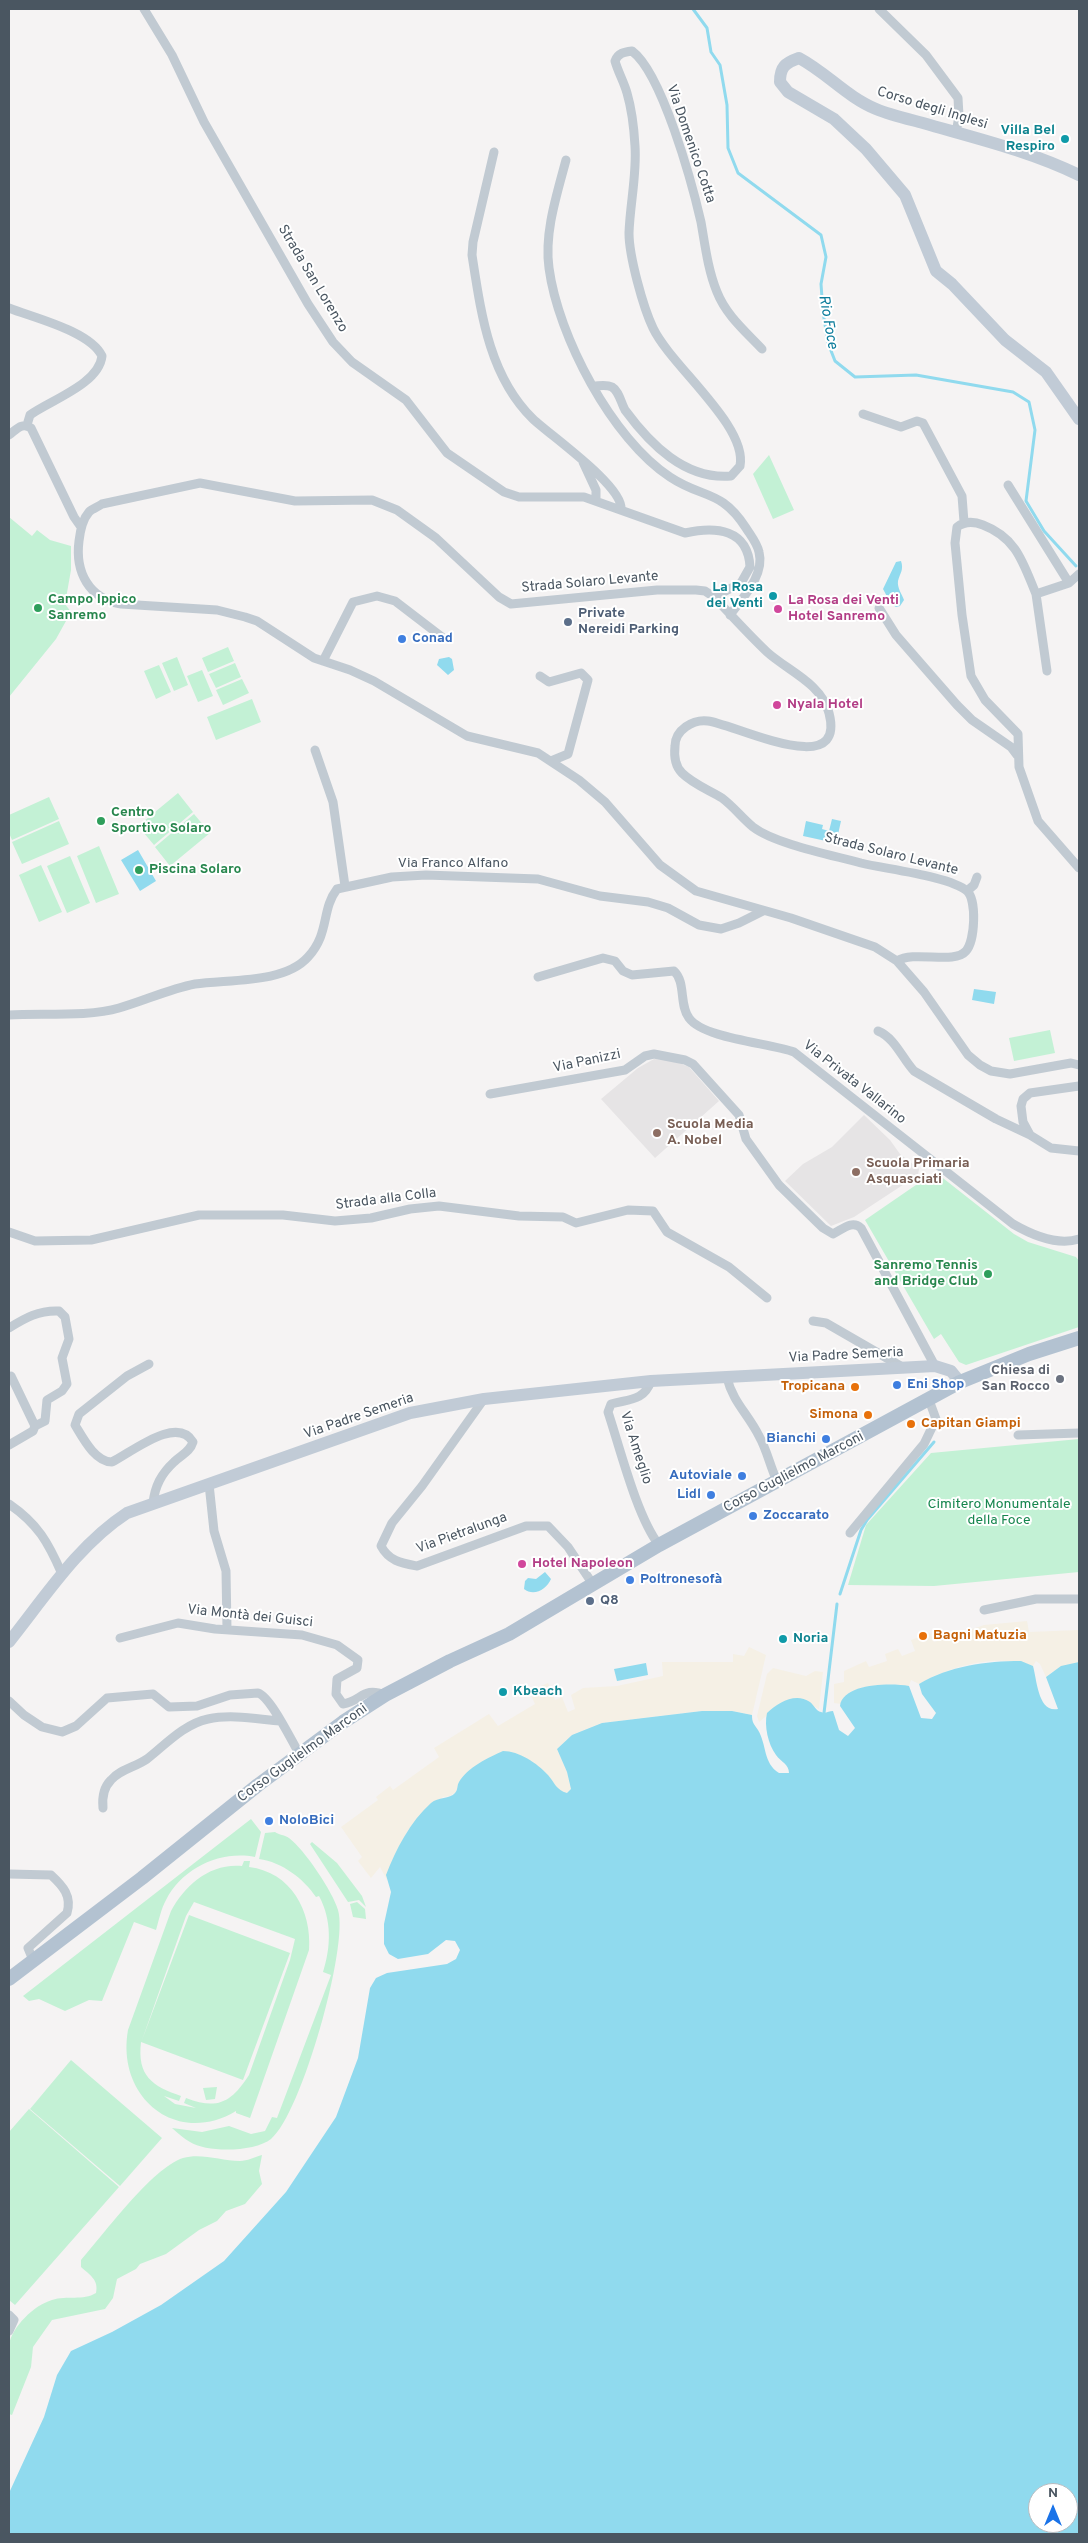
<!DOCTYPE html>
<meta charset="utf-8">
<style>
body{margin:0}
#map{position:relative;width:1088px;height:2543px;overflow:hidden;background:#f5f3f3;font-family:Overpass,sans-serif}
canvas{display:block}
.frame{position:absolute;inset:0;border:10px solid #4a5661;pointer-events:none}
.north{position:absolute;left:1028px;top:2483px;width:50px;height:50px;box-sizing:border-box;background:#fff;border:1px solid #b7bbc0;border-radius:50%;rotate:0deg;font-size:14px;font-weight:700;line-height:20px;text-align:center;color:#4a5661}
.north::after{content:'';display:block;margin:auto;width:18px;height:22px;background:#1a73e8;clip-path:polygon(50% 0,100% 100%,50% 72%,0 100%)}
</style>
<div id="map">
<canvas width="1088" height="2543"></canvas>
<div class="frame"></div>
<div class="north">N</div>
</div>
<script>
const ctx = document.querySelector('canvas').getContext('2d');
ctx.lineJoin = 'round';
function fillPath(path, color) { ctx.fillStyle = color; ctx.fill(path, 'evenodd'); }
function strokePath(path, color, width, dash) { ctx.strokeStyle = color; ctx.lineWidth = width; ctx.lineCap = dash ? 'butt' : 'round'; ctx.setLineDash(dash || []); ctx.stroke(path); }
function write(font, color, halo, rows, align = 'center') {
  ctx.font = font + ' Overpass,sans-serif'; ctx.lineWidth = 4; ctx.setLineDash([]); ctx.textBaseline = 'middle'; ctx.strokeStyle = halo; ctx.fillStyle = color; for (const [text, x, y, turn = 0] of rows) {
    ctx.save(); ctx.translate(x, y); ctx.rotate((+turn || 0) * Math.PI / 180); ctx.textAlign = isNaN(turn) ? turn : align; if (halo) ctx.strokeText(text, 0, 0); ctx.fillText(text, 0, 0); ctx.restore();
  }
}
fillPath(new Path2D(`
 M654 1059 672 1060 689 1067 719 1101 655 1158 601 1099 638 1068Z
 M864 1115 890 1140 900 1154 919 1169 918 1175 854 1217 831 1226 785 1181 803 1164 832 1147Z`), '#e6e4e5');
fillPath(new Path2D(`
 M769 455 794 510 773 519 753 474Z
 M9 517 32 536 37 530 50 540 71 546V570L65 604 71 612 56 639 9 697Z
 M228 647 234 661 208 672 202 658Z
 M177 657 188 685 174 691 162 663Z
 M235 663 241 677 216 688 209 674Z
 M159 665 171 692 156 699 144 671Z
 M202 670 213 696 198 702 187 676Z
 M242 679 249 693 223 705 216 690Z
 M252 699 261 722 216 740 207 717Z
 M178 793 193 812 154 845 138 826Z
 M49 797 59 819 12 840 9 833V815Z
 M194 814 210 833 170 866 155 847Z
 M59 821 69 844 22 864 12 842Z
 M99 846 119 894 96 903 77 856Z
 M70 856 90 903 67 913 47 866Z
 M41 865 62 912 39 922 19 875Z
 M1050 1030 1055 1053 1014 1061 1009 1038Z
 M939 1175 1014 1234 1028 1242 1076 1257 1079 1261V1327L966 1365 959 1362 941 1334 934 1339 865 1220 929 1176 936 1177Z
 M1079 1439V1572L934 1586 848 1585 866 1525 931 1453Z
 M251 1819 261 1832 255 1857C221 1850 182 1868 166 1900 161 1909 159 1920 156 1930L134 1922 102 2001 89 2000 65 2011 39 1999 29 2001 23 1996Z
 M275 1832C279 1835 285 1835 289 1838 304 1849 333 1892 338 1910 349 1946 301 2115 271 2139 255 2152 207 2153 190 2142 184 2139 178 2133 172 2128L202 2132 229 2126 251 2134 265 2131 272 2117 277 2118 331 1975 323 1972C331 1947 332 1920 319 1896L316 1897C304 1879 282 1862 259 1859L265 1833Z
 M312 1842 337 1863 362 1896 366 1907 359 1900 348 1902 310 1844Z
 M244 1861H250L249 1867C291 1872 312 1911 309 1950L250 2118 236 2113V2111C176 2147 116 2097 128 2030L171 1911C185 1885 210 1863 242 1866ZM194 1902 295 1939 290 1960 249 2075C231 2103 217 2110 186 2098L184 2103 196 2108 175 2104 164 2096 179 2101 181 2096C152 2086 137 2076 141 2042L243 2080 290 1953 189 1915 142 2040 186 1916Z
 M357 1902 365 1909 366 1919 353 1917 350 1904Z
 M71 2060 162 2138 120 2186 30 2109Z
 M217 2087 215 2099 206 2100 203 2088Z
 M29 2109 119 2187 15 2305 9 2300V2132Z
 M262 2155 259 2171 262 2184 245 2204 226 2211 217 2221 199 2230 166 2254 140 2264 136 2269 117 2279 113 2298 105 2309 52 2320 33 2347 31 2367 12 2415 9 2414C9 2393 5 2365 9 2345 12 2327 34 2305 52 2300 67 2295 83 2301 96 2293 99 2280 90 2275 81 2267V2260C104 2234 152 2168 183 2158 202 2153 221 2161 240 2161 247 2161 255 2157 262 2155Z`), '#c3f1d5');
fillPath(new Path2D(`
 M1027 1621 1029 1632 1079 1630V1662L1052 1672 1046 1677 1040 1664 1036 1661 1033 1666C998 1653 950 1666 919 1684L911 1680 909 1686C894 1683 843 1684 841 1704L834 1703V1684L844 1682V1671L866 1661 869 1667 887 1661 885 1654 898 1649 902 1656 915 1651 911 1640 930 1633 934 1642 984 1625Z
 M749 1647 766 1655 752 1715 732 1711H702L602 1723 572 1735 557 1749 567 1772 571 1789 567 1793 558 1790 547 1774 530 1761 488 1759 474 1767 459 1782 456 1792 450 1796 443 1797 408 1830 392 1862 387 1880 380 1867 371 1878 358 1861 362 1857 341 1827 378 1800 376 1797 390 1786 393 1790 439 1757 434 1748 489 1714 498 1726 535 1704 529 1691 548 1683 555 1700 562 1697 568 1712 575 1709 571 1695 583 1688 617 1686 663 1676 662 1662H733V1654L744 1656Z
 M773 1668 806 1676 815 1671 823 1672 819 1709C795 1695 777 1707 759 1722L757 1716 767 1674Z`), '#f5f0e5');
fillPath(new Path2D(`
 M901 561C904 570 900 573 898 581 897 588 902 594 904 600L900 606 896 607 891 604 883 589 896 562Z
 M449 657 452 659 454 670 448 675 437 665 439 659Z
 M832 819 841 821 837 839 827 837 826 841 803 836 806 821 823 825 822 829 829 831Z
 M138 850 156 881 140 891 121 860Z
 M974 989 996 992 994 1004 972 1000Z
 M545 1572 551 1579C547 1589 534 1597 524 1589L525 1581 528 1578 536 1579Z
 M1021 1661 1033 1666C1037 1680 1038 1713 1058 1709L1046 1677 1061 1666 1079 1662V2534H9V2493L44 2417 57 2375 71 2351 112 2332 161 2305 224 2261 286 2192 336 2117 358 2058 370 1988 376 1978 387 1973 447 1964 456 1959 460 1950 455 1941 446 1940 428 1954 398 1959 389 1954 384 1944V1924L391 1892 386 1875C396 1849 410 1822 431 1803 438 1797 450 1799 455 1793 458 1790 457 1785 459 1782 467 1768 489 1757 503 1751 519 1751 537 1763 548 1775 555 1783 556 1790 567 1793L571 1789 567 1772 557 1749 572 1735 602 1723 702 1711H732L752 1715C752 1723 754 1724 758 1730 767 1745 763 1763 779 1773H789C789 1764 781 1762 776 1755 768 1744 764 1726 767 1713 778 1703 795 1692 810 1702 814 1705 816 1711 821 1712 825 1714 829 1711 833 1711L839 1730 848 1736 855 1728 840 1706C843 1683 891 1683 909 1686L921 1718 932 1719 936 1713 922 1694 919 1684C949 1666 986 1661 1021 1661ZM1038 2493H1068V2523H1038Z
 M646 1663 648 1675 617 1681 614 1669Z`), '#90daee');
strokePath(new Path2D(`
 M693 9 707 28 711 52 720 65 727 105 728 148 738 173 821 235 826 257 821 284 823 312 828 343 835 361 855 377 916 375 1013 392 1029 402 1035 430 1026 501 1044 531 1076 566
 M840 1594 861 1530 867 1520 934 1442
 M824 1713 837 1604`), '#90daee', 3);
strokePath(new Path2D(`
 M144 9 172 55 204 122 308 304 333 342 352 362 406 400 447 453 504 492 519 497H584L685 533C716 526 748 529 750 567L741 583 714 597
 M879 9 926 55 958 98 959 116 956 133
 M494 152 473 242 472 255C481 313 489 376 533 419 551 436 623 486 621 509
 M566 160C557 194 544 233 549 268 558 336 612 439 670 477 703 499 721 489 746 528 751 536 757 543 759 552 765 575 743 597 730 615
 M9 308C34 318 90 331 102 356 99 384 51 400 30 415L27 425
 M593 386C599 386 606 384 612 387 619 391 621 403 625 410 650 444 685 480 731 476L740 466C748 426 671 366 653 328 643 307 629 256 629 233 630 204 637 174 635 146 634 128 632 110 627 93 624 82 618 72 615 61 618 53 624 52 632 51 662 73 692 183 701 222 705 245 708 270 717 292 726 315 745 331 762 349
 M863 414 901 427 917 421 923 423 962 496 964 522
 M9 435C17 429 22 422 31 428L74 517 81 527
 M583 462 596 490V500
 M1008 485 1069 583
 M1079 574 1069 583 1036 594C1023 563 1017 538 983 525 973 521 965 521 957 527L955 543 962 615 971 676 985 700 1018 734 1019 767 1038 821 1079 868
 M1036 594 1047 671
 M879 608 896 635 957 705 972 720 1011 747 1017 755
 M323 661 353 602 377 596 395 601 442 637
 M540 676 549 682 581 673 588 680 568 754 551 761
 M315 750 333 802 345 886
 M967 891 974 885 977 877
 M897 961C915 950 954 965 966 951 975 941 977 900 967 891 950 876 885 869 861 863 832 855 775 844 753 827 742 818 734 807 722 798 709 790 693 784 682 773 675 766 674 755 675 746 675 730 693 719 708 721 734 724 847 782 829 713 821 683 788 671 767 652 749 635 731 615 714 597L705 591 696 590H657L511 604 499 597 436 538 397 510 372 500 295 501 200 483 102 504C98 507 92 509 89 512 82 520 80 532 79 541 75 572 89 599 121 604L217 610 245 617 257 621 314 658 350 670 374 681 467 736 538 753 579 780 605 802 660 865 696 891 791 918 875 947 897 961 924 992 968 1055 980 1065 991 1071 1010 1074 1071 1063 1079 1065
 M538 977 603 958 615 961 623 971 632 975 674 971C686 982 679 1005 689 1018 704 1039 771 1043 794 1052L1013 1224C1032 1235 1057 1246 1079 1239
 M9 1015C41 1013 89 1017 119 1008 144 1001 169 989 195 984 228 979 284 984 308 957 330 933 321 910 337 889L392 877 426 875 538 879 600 896 648 902 668 908 699 925 721 929 739 923 763 911
 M878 1031C895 1038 902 1058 914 1071L996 1119 1030 1135
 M1079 1086 1030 1093 1023 1099 1021 1106 1023 1122 1030 1135 1051 1148 1079 1151
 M490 1094 625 1070 645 1056 654 1054 685 1060 693 1064 739 1115 746 1139 779 1185 823 1228 833 1234C843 1229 852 1220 861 1228L935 1366
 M9 1232 35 1241 91 1240 199 1215H283L335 1221 371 1218 410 1209 439 1206 519 1216 563 1217 576 1223 628 1210 653 1211 667 1232 729 1267 767 1298
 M813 1321 826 1323 904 1368
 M9 1328C25 1318 39 1310 59 1311L65 1317 69 1339 62 1358 67 1384 62 1391 47 1400 45 1421 35 1426
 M149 1364 127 1376 79 1414 75 1425C83 1438 95 1462 112 1462 132 1452 177 1415 193 1442 190 1452 181 1455 174 1462 161 1474 155 1486 153 1503
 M727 1378C733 1402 748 1414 759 1436 767 1450 770 1466 777 1481
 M651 1381C644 1401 629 1399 611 1404L608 1412C620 1448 637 1517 659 1545
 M484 1399 422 1486 392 1523 381 1546C389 1561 401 1563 417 1566L526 1526H548L568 1547 592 1583
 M1018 1435 1079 1433
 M9 1445 33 1431 35 1426 11 1376
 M209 1484 214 1531 226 1571 227 1629
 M9 1504C38 1524 48 1542 62 1574
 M850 1533 924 1444 936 1419 929 1400
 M984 1610 1036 1599H1079
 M120 1638 178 1623 215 1629 302 1635 337 1645 358 1660 357 1668 337 1679 336 1694 343 1704C362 1701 363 1686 385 1695
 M9 1701 24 1715 42 1727 62 1732 76 1726 107 1698 153 1694 169 1707 197 1706 230 1695 258 1693C271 1697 292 1742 300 1755
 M103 1808C102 1798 103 1788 111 1780 120 1769 136 1767 147 1759 165 1745 184 1724 208 1719 231 1714 257 1719 280 1721
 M9 1874 51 1875C63 1886 72 1896 67 1913L28 1948 33 1960
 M9 2315 14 2320 9 2331`), '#c1cad2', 9);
strokePath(new Path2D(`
 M1079 175C1030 151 975 138 923 123 908 119 890 115 876 109 847 97 827 73 799 58 785 63 780 67 780 82L788 92 834 119 866 149 905 195 936 271 952 284 1005 340 1046 372 1079 419
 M9 1642C45 1597 78 1545 127 1513L410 1413 484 1399 651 1381 935 1366 951 1371 960 1382`), '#c1cbd6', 12);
strokePath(new Path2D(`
 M9 1979 142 1878 258 1785 343 1722 385 1695 450 1661 509 1634 659 1545 960 1382 1029 1354 1079 1338`), '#b3c2d1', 14);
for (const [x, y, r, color] of [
 [1065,139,5,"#0f9aa8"],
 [773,596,5,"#0f9aa8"],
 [38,608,5,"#2e9e5b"],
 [778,609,5,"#d1479c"],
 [568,622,5,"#5c6f8a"],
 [402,639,5,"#3f7fe0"],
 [777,705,5,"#d1479c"],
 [101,821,5,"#2e9e5b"],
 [139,870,5,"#2e9e5b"],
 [657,1133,5,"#8d6e63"],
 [856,1172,5,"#8d6e63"],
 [988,1274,5,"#2e9e5b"],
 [1060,1379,5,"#6b7280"],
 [897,1385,5,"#3f7fe0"],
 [855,1387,5,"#e8710a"],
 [868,1415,5,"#e8710a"],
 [911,1424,5,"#e8710a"],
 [826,1439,5,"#3f7fe0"],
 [742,1476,5,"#3f7fe0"],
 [711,1495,5,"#3f7fe0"],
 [753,1516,5,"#3f7fe0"],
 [522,1564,5,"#d1479c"],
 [630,1580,5,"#3f7fe0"],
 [590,1601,5,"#5c6f8a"],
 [923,1636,5,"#e8710a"],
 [783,1639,5,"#0f9aa8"],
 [503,1692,5,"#0f9aa8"],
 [269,1821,5,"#3f7fe0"]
]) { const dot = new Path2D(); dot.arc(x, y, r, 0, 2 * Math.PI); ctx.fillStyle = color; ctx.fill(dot); strokePath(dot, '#fff', 2); }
write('14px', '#4a5661', '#fff', [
 ["Corso degli Inglesi",932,109,17],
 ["Via Domenico Cotta",690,144,71],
 ["Strada San Lorenzo",312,279,59],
 ["Strada Solaro Levante",590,583,-5],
 ["Strada Solaro Levante",891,855,14],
 ["Via Franco Alfano",453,864],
 ["Via Panizzi",587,1062,-12],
 ["Via Privata Vallarino",854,1083,38],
 ["Strada alla Colla",386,1200,-7],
 ["Via Padre Semeria",846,1356,-3],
 ["Via Padre Semeria",359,1417,-19],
 ["Via Ameglio",635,1448,72],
 ["Corso Guglielmo Marconi",794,1473,-28],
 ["Via Pietralunga",462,1534,-20],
 ["Via Montà dei Guisci",250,1617,6],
 ["Corso Guglielmo Marconi",303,1754,-36]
]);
write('bold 14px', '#0d838f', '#fff', [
 ["Villa Bel",1055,131],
 ["Respiro",1055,147],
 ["La Rosa",763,588],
 ["dei Venti",763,604],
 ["Noria",793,1639,"left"],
 ["Kbeach",513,1692,"left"]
], 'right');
write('bold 14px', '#27864d', '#fff', [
 ["Campo Ippico",48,600],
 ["Sanremo",48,616],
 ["Centro",111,813],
 ["Sportivo Solaro",111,829],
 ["Piscina Solaro",149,870],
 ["Sanremo Tennis",978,1266,"right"],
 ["and Bridge Club",978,1282,"right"]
], 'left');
write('bold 14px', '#b23c85', '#fff', [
 ["La Rosa dei Venti",788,601],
 ["Hotel Sanremo",788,617],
 ["Nyala Hotel",787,705],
 ["Hotel Napoleon",532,1564]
], 'left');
write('bold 14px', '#4e5e75', '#fff', [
 ["Private",578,614],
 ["Nereidi Parking",578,630],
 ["Q8",600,1601]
], 'left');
write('bold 14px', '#366cbe', '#fff', [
 ["Conad",412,639],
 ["Eni Shop",907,1385],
 ["Bianchi",816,1439,"right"],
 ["Autoviale",732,1476,"right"],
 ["Lidl",701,1495,"right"],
 ["Zoccarato",763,1516],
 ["Poltronesofà",640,1580],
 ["NoloBici",279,1821]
], 'left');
write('bold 14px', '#785e54', '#fff', [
 ["Scuola Media",667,1125],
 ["A. Nobel",667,1141],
 ["Scuola Primaria",866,1164],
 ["Asquasciati",866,1180]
], 'left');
write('bold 14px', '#5b616d', '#fff', [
 ["Chiesa di",1050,1371],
 ["San Rocco",1050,1387]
], 'right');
write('bold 14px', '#c56008', '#fff', [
 ["Tropicana",845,1387],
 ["Simona",858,1415],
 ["Capitan Giampi",921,1424,"left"],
 ["Bagni Matuzia",933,1636,"left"]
], 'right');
write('14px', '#17864f', '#fff', [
 ["Cimitero Monumentale",999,1505],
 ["della Foce",999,1521]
]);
write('italic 15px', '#0c7c9b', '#fff', [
 ["Rio Foce",827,322,80]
]);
</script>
